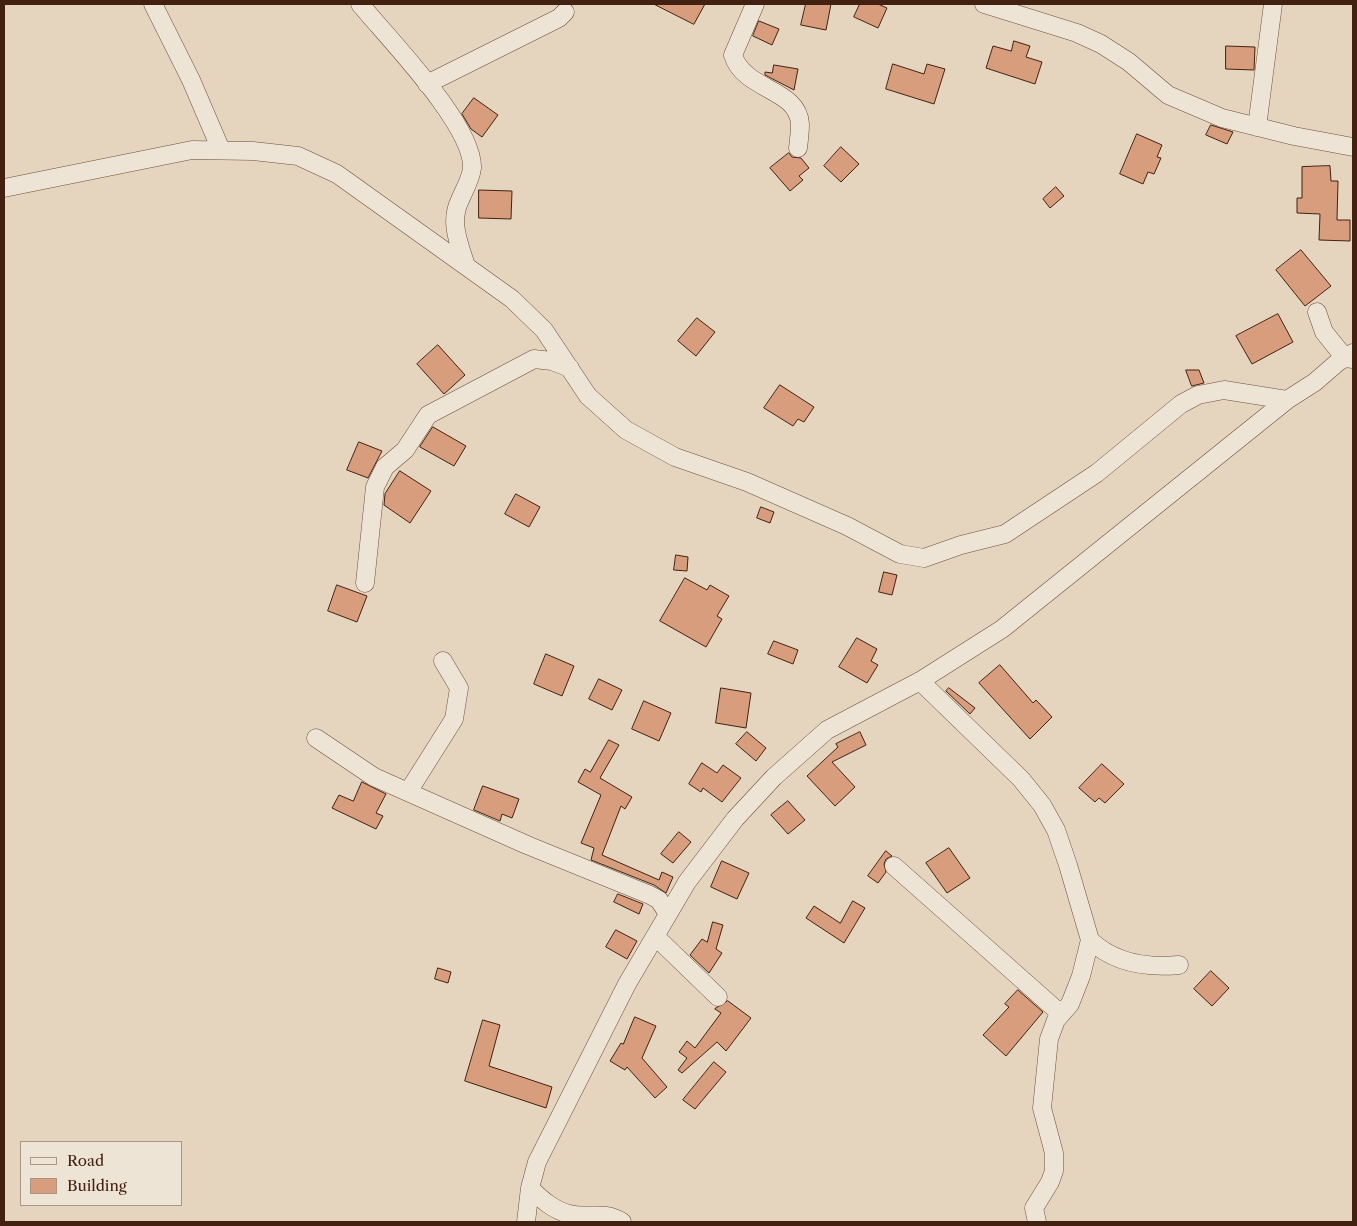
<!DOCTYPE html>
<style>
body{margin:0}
#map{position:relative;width:1357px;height:1226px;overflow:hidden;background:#e5d5bf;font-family:"Libre Caslon Text",serif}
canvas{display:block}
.frame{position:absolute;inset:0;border:5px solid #432111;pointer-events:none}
.legend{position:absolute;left:20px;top:1141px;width:162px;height:65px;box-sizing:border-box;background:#eee4d5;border:1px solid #aa9687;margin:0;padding:6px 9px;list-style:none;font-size:15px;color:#432111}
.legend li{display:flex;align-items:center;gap:10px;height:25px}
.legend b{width:25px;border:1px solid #aa9687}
</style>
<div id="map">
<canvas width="1357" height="1226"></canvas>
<div class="frame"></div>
<ul class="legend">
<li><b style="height:6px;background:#eee4d5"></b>Road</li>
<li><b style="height:14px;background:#d79d7c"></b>Building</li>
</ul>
</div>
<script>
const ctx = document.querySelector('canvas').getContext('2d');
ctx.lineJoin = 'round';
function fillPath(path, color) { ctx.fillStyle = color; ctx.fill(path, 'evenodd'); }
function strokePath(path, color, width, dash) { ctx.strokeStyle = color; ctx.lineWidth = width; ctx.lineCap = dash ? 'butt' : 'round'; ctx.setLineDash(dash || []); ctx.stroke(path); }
const building = new Path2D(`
 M654 4H705L694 24Z
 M806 4H831L826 30 801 25Z
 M860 4H878L887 8 878 28 854 17Z
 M759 21 779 29 772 45 753 36Z
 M1014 41 1030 46 1026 57 1042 62 1035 84 986 68 993 46 1011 51Z
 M1226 46 1255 47 1254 70 1226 69Z
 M893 64 924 74 927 64 945 69 934 104 886 89Z
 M774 65 798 69 794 90 765 75V72L772 73Z
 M474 98 498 115 482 137 471 129 462 114Z
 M1211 125 1233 132 1227 144 1206 135Z
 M1137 134 1162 145 1157 157 1161 158 1154 174 1148 172 1143 184 1120 174Z
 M841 147 859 164 841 182 824 166Z
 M789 153 792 157 801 158 809 168 799 176 803 180 790 191 770 168Z
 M1330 166 1331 181H1338L1337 220H1350V241L1319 240 1320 214 1297 213V198H1302V167Z
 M1056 187 1064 196 1050 208 1043 199Z
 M479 190 512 191 511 219 479 218Z
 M1301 250 1331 286 1305 306 1276 270Z
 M1278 314 1293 342 1252 364 1236 336Z
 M697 318 715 332 696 356 678 341Z
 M438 345 465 375 444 394 417 364Z
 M1186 370H1199L1204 383 1192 386Z
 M780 385 814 407 804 422 798 419 793 426 764 408Z
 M433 427 466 446 454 466 420 447Z
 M359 442 382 451 368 478 347 470Z
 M400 471 431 491 410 523 384 505 385 494Z
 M516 494 540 507 529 527 505 514Z
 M761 507 774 512 770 523 757 518Z
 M676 555 688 557 687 571 674 570Z
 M884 572 897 575 892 595 879 592Z
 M685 578 707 590 710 585 729 596 717 616 722 619 706 647 660 621Z
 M337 585 367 596 357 622 328 611Z
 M857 638 877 649 871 661 878 665 867 683 839 667Z
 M774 641 798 650 793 664 768 654Z
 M546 654 574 666 562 696 534 684Z
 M1000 665 1033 703 1036 700 1052 717 1030 739 979 683Z
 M599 679 622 690 612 710 589 699Z
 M721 688 751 693 746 728 716 723Z
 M949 688 975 708 970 714 946 691Z
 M644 701 671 713 659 741 632 729Z
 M747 732 766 748 756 761 736 744Z
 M860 732 866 745 832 762 855 787 835 806 807 776 838 747 836 744Z
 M609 740 619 745 600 778 632 797 625 809 621 806 602 855 659 880 662 872 673 877 666 893 654 885 591 860 594 848 581 843 601 795 578 782 585 769 590 772Z
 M702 763 717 773 723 765 741 778 722 802 703 788 701 792 689 784Z
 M1102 764 1124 784 1105 803 1099 798 1095 802 1079 788Z
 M362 782 386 794 376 813 383 816 376 829 332 808 339 795 353 801Z
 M483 786 519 799 512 818 502 814 500 821 474 810Z
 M788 801 805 820 788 834 771 815Z
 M679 832 691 842 673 863 661 854Z
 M949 848 970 878 947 893 926 863Z
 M886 851 892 856 886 859 884 864 886 872 878 883 868 876Z
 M722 861 749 873 737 899 711 887Z
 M618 894 643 904 639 914 614 902Z
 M853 901 865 908 844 943 806 918 814 906 840 923Z
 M713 922 723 925 716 949 722 953 709 973 690 955 702 939 707 942Z
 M616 930 637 941 627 959 606 947Z
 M438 968 451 972 448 983 435 979Z
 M1211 971 1229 988 1212 1006 1194 989Z
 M1018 990 1043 1012 1006 1056 983 1035 1009 1007 1005 1004Z
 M728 1001 751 1018 726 1051 717 1042 682 1073 678 1070 687 1058 679 1052 687 1041 695 1048 721 1013 715 1009Z
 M635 1017 656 1026 642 1058 667 1087 655 1098 627 1067 625 1070 610 1061 621 1043 623 1044Z
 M483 1020 500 1025 489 1066 552 1087 546 1108 465 1081Z
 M714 1062 726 1072 695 1109 683 1100Z`);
fillPath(building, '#d79d7c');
strokePath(building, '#432111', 1);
const minor = new Path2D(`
 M153 4 191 80 221 150
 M360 4C388 38 474 126 472 168 471 179 464 190 460 200 449 222 459 243 466 266
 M755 4 733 55C744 91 798 88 800 124 800 132 799 140 798 148
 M984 4 1077 33 1101 44 1129 62 1168 95 1222 118 1294 136 1353 147
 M427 84 559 18 565 12
 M1257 127 1273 4
 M4 188 192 150 253 151 298 156 337 174 512 299 544 330 588 396 626 430 675 457 747 482 847 526 900 554 924 558 961 545 1005 534 1097 473 1181 404 1198 395 1224 390 1287 400
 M1317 312 1324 332 1345 358 1353 359
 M365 583 375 487 385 467 405 450 428 415 534 359 552 361 570 368
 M920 681 1021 779 1042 805 1056 830 1068 865 1090 940C1114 963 1147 968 1179 965
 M316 738 374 777 527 845 650 895 659 900 668 914
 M408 792 454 719 459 688 443 661
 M894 866 1061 1014
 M655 936 718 997
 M530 1188C541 1199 553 1210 569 1214 587 1219 604 1210 622 1222
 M526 1222 530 1188 537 1162 627 984 687 882 735 819 774 777 827 730 920 681 1002 629 1287 400 1315 382 1338 362 1353 353
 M1037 1222 1034 1208 1050 1182 1054 1171V1153L1042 1108 1049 1039 1056 1020 1070 1004 1081 976 1090 940`);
strokePath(minor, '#6c4e3c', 19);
strokePath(minor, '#eee4d5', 18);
</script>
